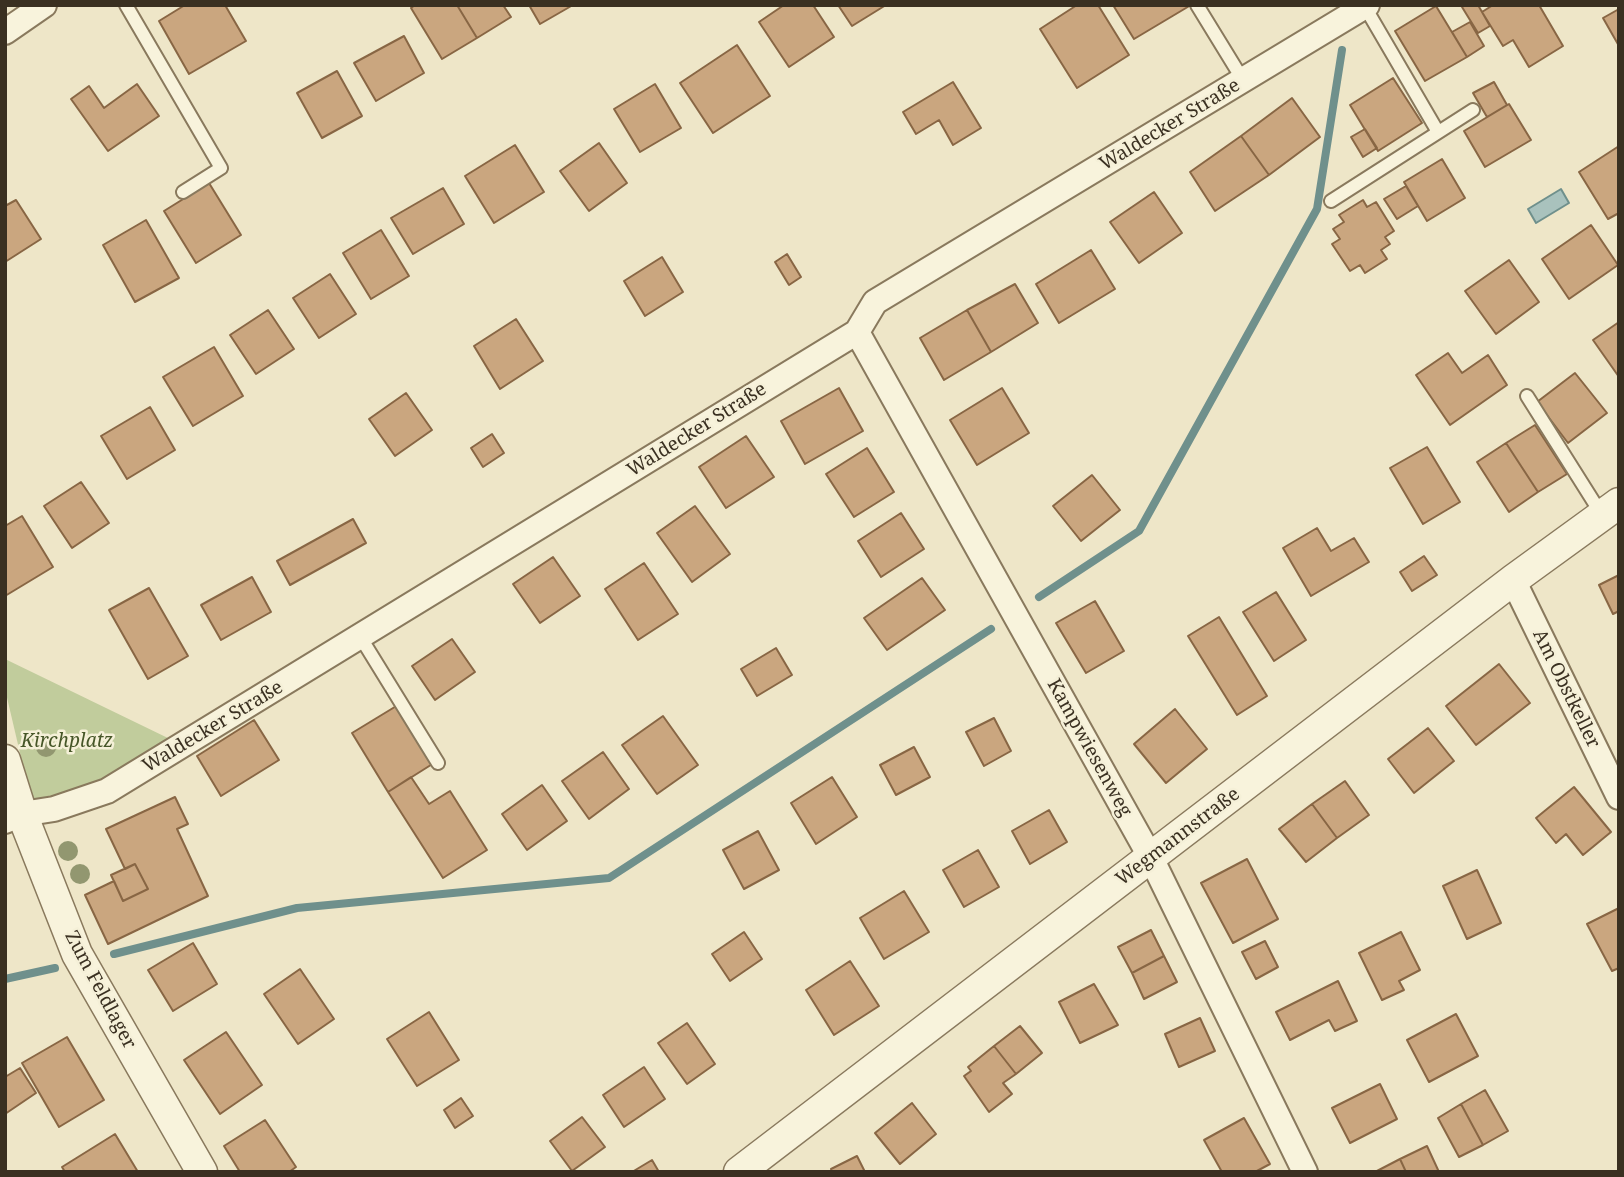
<!DOCTYPE html>
<meta charset="utf-8">
<style>
body{margin:0}
#map{position:relative;width:1624px;height:1177px;overflow:hidden;background:#eee6c8;font-family:"Noto Serif",serif}
canvas{display:block}
.frame{position:absolute;inset:0;border:7px solid #3a3021;pointer-events:none}
</style>
<div id="map">
<canvas width="1624" height="1177"></canvas>
<div class="frame"></div>
</div>
<script>
const ctx = document.querySelector('canvas').getContext('2d');
ctx.lineJoin = 'round';
function fillPath(path, color) { ctx.fillStyle = color; ctx.fill(path, 'evenodd'); }
function strokePath(path, color, width, dash) { ctx.strokeStyle = color; ctx.lineWidth = width; ctx.lineCap = dash ? 'butt' : 'round'; ctx.setLineDash(dash || []); ctx.stroke(path); }
function write(font, color, halo, rows, align = 'center') {
  ctx.font = font + ' "Noto Serif",serif'; ctx.lineWidth = 5; ctx.setLineDash([]); ctx.textBaseline = 'middle'; ctx.strokeStyle = halo; ctx.fillStyle = color; for (const [text, x, y, turn = 0] of rows) {
    ctx.save(); ctx.translate(x, y); ctx.rotate((+turn || 0) * Math.PI / 180); ctx.textAlign = isNaN(turn) ? turn : align; if (halo) ctx.strokeText(text, 0, 0); ctx.fillText(text, 0, 0); ctx.restore();
  }
}
fillPath(new Path2D(`
 M5 659 172 740 83 789 31 800 5 689Z`), '#c1cc9c');
const water = new Path2D(`
 M1561 189 1569 203 1536 223 1528 209Z`);
fillPath(water, '#a9c2bd');
strokePath(water, '#6f908c', 2);
strokePath(new Path2D(`
 M1039 597 1139 531 1317 209 1342 50
 M114 954 297 908 609 878 991 629
 M5 979 55 968`), '#6f908c', 8);
const building = new Path2D(`
 M185 5H225L246 41 189 74 159 21Z
 M415 5H457L477 38 442 59 411 8Z
 M457 5H503L511 17 477 38Z
 M529 5H573L540 24Z
 M784 5H813L834 37 789 67 759 22Z
 M838 5H886L852 26Z
 M1077 5H1098L1129 55 1077 88 1040 29Z
 M1113 5H1191L1134 39Z
 M1464 5H1478L1490 26 1478 33 1462 7Z
 M1493 5H1539L1563 46 1529 67 1513 40 1503 46 1482 12Z
 M1436 6 1467 57 1425 81 1395 31Z
 M1619 9V46L1603 18Z
 M1470 22 1484 46 1467 57 1452 32Z
 M404 36 424 73 376 101 354 63Z
 M737 45 770 96 713 133 680 83Z
 M337 71 362 116 322 138 297 93Z
 M1393 78 1422 123 1378 151 1350 105Z
 M953 82 981 128 953 145 939 120 916 134 903 112Z
 M1494 82 1507 105 1487 117 1473 93Z
 M137 84 159 116 108 151 71 99 89 86 104 108Z
 M655 84 681 128 640 152 614 109Z
 M1292 98 1320 137 1269 175 1241 136Z
 M1509 104 1531 140 1485 167 1464 131Z
 M1365 129 1377 148 1363 157 1351 137Z
 M1241 136 1269 175 1215 211 1190 172Z
 M599 143 627 183 589 211 560 171Z
 M515 145 544 192 494 223 465 176Z
 M1619 146V213L1608 219 1579 172Z
 M1442 159 1465 198 1427 221 1404 182Z
 M209 183 241 235 196 263 164 211Z
 M1406 186 1418 206 1397 219 1384 199Z
 M443 188 464 224 413 254 391 218Z
 M1154 192 1182 233 1139 263 1110 222Z
 M16 200 41 239 5 262V206Z
 M1363 200 1367 207 1376 202 1394 231 1385 237 1390 244 1381 250 1387 259 1365 273 1360 265 1350 271 1332 244 1340 239 1333 229 1344 222 1339 215Z
 M146 220 179 278 135 302 103 245Z
 M1591 225 1618 265 1569 299 1542 259Z
 M381 230 409 276 371 299 343 253Z
 M1091 250 1115 289 1059 323 1036 284Z
 M787 254 801 277 789 285 775 262Z
 M662 257 683 292 645 316 624 281Z
 M1509 260 1539 302 1496 334 1465 291Z
 M330 274 356 314 319 338 293 298Z
 M1015 284 1038 323 991 352 967 310Z
 M268 310 294 349 256 374 230 335Z
 M967 310 991 352 944 380 920 338Z
 M516 319 543 361 500 389 474 346Z
 M1619 322V377L1593 340Z
 M214 347 243 396 193 426 163 377Z
 M1448 353 1462 373 1488 355 1507 385 1450 425 1416 375Z
 M1575 373 1607 413 1568 443 1537 402Z
 M839 388 863 431 805 464 781 421Z
 M1002 388 1029 433 977 465 950 420Z
 M406 393 432 430 395 456 369 419Z
 M150 407 175 450 127 479 101 436Z
 M1535 425 1567 474 1538 492 1506 443Z
 M492 434 504 453 483 467 471 448Z
 M746 436 774 477 726 508 699 467Z
 M1506 443 1538 492 1509 512 1477 462Z
 M1427 447 1460 502 1423 524 1390 468Z
 M867 448 894 492 854 517 826 474Z
 M1092 475 1120 510 1081 541 1053 506Z
 M81 482 109 523 72 548 44 506Z
 M695 506 730 554 692 582 657 533Z
 M901 513 924 549 881 577 858 541Z
 M22 516 53 567 5 596V526Z
 M353 519 366 543 290 585 277 561Z
 M1317 528 1331 551 1354 538 1369 562 1311 596 1283 548Z
 M1424 556 1437 575 1412 591 1400 572Z
 M553 557 580 596 540 623 513 584Z
 M644 563 678 614 638 640 605 589Z
 M1619 575V611L1613 614 1599 585Z
 M252 577 271 612 221 640 201 605Z
 M922 578 945 610 887 650 864 618Z
 M149 588 188 656 148 679 109 610Z
 M1276 592 1306 640 1274 661 1243 612Z
 M1095 601 1124 651 1086 673 1056 623Z
 M1219 617 1267 696 1237 715 1188 636Z
 M452 639 475 672 435 700 412 666Z
 M776 648 792 675 757 696 741 669Z
 M1499 664 1530 703 1476 745 1446 706Z
 M398 705 434 763 388 792 352 733Z
 M1175 709 1207 749 1166 783 1134 744Z
 M663 716 698 765 657 794 622 745Z
 M994 718 1011 751 984 766 966 732Z
 M254 720 279 760 221 796 197 756Z
 M1428 728 1454 761 1414 793 1388 759Z
 M914 747 930 777 896 795 880 765Z
 M603 752 629 789 589 819 562 781Z
 M411 777 429 804 450 791 487 850 443 878 388 792Z
 M832 777 857 817 816 844 791 803Z
 M1345 781 1369 815 1337 838 1312 804Z
 M542 785 567 821 527 850 502 814Z
 M1574 787 1611 832 1583 855 1566 834 1556 843 1536 818Z
 M175 797 188 824 177 829 208 896 108 944 85 895 114 881 123 901 148 889 135 864 125 869 106 829Z
 M1312 804 1337 838 1306 862 1279 829Z
 M1049 810 1067 842 1030 864 1012 831Z
 M758 831 779 870 744 889 723 850Z
 M978 850 999 887 964 907 943 870Z
 M1247 859 1278 919 1233 943 1201 883Z
 M135 864 148 889 123 901 111 875Z
 M1477 870 1501 923 1467 939 1443 886Z
 M904 891 929 932 884 959 860 918Z
 M1619 908V968L1612 971 1587 924Z
 M1151 930 1164 956 1132 973 1118 947Z
 M744 932 762 959 730 981 712 954Z
 M1401 932 1420 970 1399 981 1404 990 1382 1000 1359 953Z
 M1265 941 1278 967 1256 979 1242 952Z
 M193 943 217 984 173 1011 148 970Z
 M1164 956 1177 982 1144 999 1132 973Z
 M850 961 879 1006 834 1035 806 990Z
 M300 969 334 1019 298 1044 264 994Z
 M1338 981 1357 1021 1335 1031 1329 1020 1290 1040 1276 1012Z
 M1094 984 1118 1025 1080 1043 1059 1002Z
 M429 1012 459 1060 417 1086 387 1039Z
 M1456 1014 1478 1056 1429 1082 1407 1040Z
 M1200 1018 1215 1051 1179 1067 1165 1034Z
 M687 1023 715 1064 687 1084 658 1043Z
 M1020 1026 1042 1053 1016 1074 994 1046Z
 M226 1032 262 1085 220 1114 184 1060Z
 M67 1037 104 1100 59 1127 22 1063Z
 M994 1046 1016 1074 1003 1083 1012 1094 989 1112 964 1076 971 1071 968 1067Z
 M644 1067 665 1099 624 1127 603 1095Z
 M20 1068 36 1093 5 1114V1077Z
 M1380 1084 1397 1119 1350 1143 1332 1108Z
 M1485 1090 1508 1131 1483 1145 1461 1104Z
 M461 1098 473 1116 455 1128 444 1110Z
 M912 1103 936 1134 900 1164 875 1133Z
 M1461 1104 1483 1145 1459 1157 1438 1118Z
 M582 1117 605 1147 572 1171 550 1141Z
 M1244 1118 1270 1164 1255 1172H1222L1204 1140Z
 M265 1120 296 1167 289 1172H240L224 1146Z
 M115 1134 138 1172H65L62 1167Z
 M1427 1146 1439 1172H1406L1400 1159Z
 M857 1156 865 1172H832L831 1169Z
 M1400 1159 1406 1172H1375Z
 M652 1160 659 1172H632Z`);
fillPath(building, '#caa67f');
strokePath(building, '#864', 2);
const service = new Path2D(`
 M126 5 221 168 183 192
 M1197 5 1243 80
 M1365 7 1438 132
 M1331 201 1473 110
 M1527 396 1602 515
 M361 638 438 763`);
const minor = new Path2D(`
 M5 32 44 5
 M857 332 1151 858 1305 1172
 M1513 580 1619 797
 M5 821 22 814 54 809 107 791 857 332 875 302 1367 5`);
const tertiary = new Path2D(`
 M5 760 22 814 77 954 202 1172
 M739 1172 1513 580 1619 503`);
strokePath(service, '#89795d', 16);
strokePath(minor, '#89795d', 28);
strokePath(tertiary, '#89795d', 33);
strokePath(service, '#f8f3dc', 12);
strokePath(minor, '#f8f3dc', 24);
strokePath(tertiary, '#f8f3dc', 30);
ctx.fillStyle = '#929770';
for (const [x, y] of [
 [46,747],
 [68,851],
 [80,874]
]) { ctx.beginPath(); ctx.arc(x, y, 10, 0, 2 * Math.PI); ctx.fill(); }
write('19px', '#3a3021', '#f5f0d8', [
 ["Waldecker Straße",1170,125,-31],
 ["Waldecker Straße",697,430,-32],
 ["Am Obstkeller",1566,689,64],
 ["Waldecker Straße",213,727,-31],
 ["Kampwiesenweg",1089,748,61],
 ["Wegmannstraße",1178,837,-37],
 ["Zum Feldlager",100,990,62]
]);
write('italic 19px', '#465628', '#f5f0d8', [
 ["Kirchplatz",67,742]
]);
</script>
